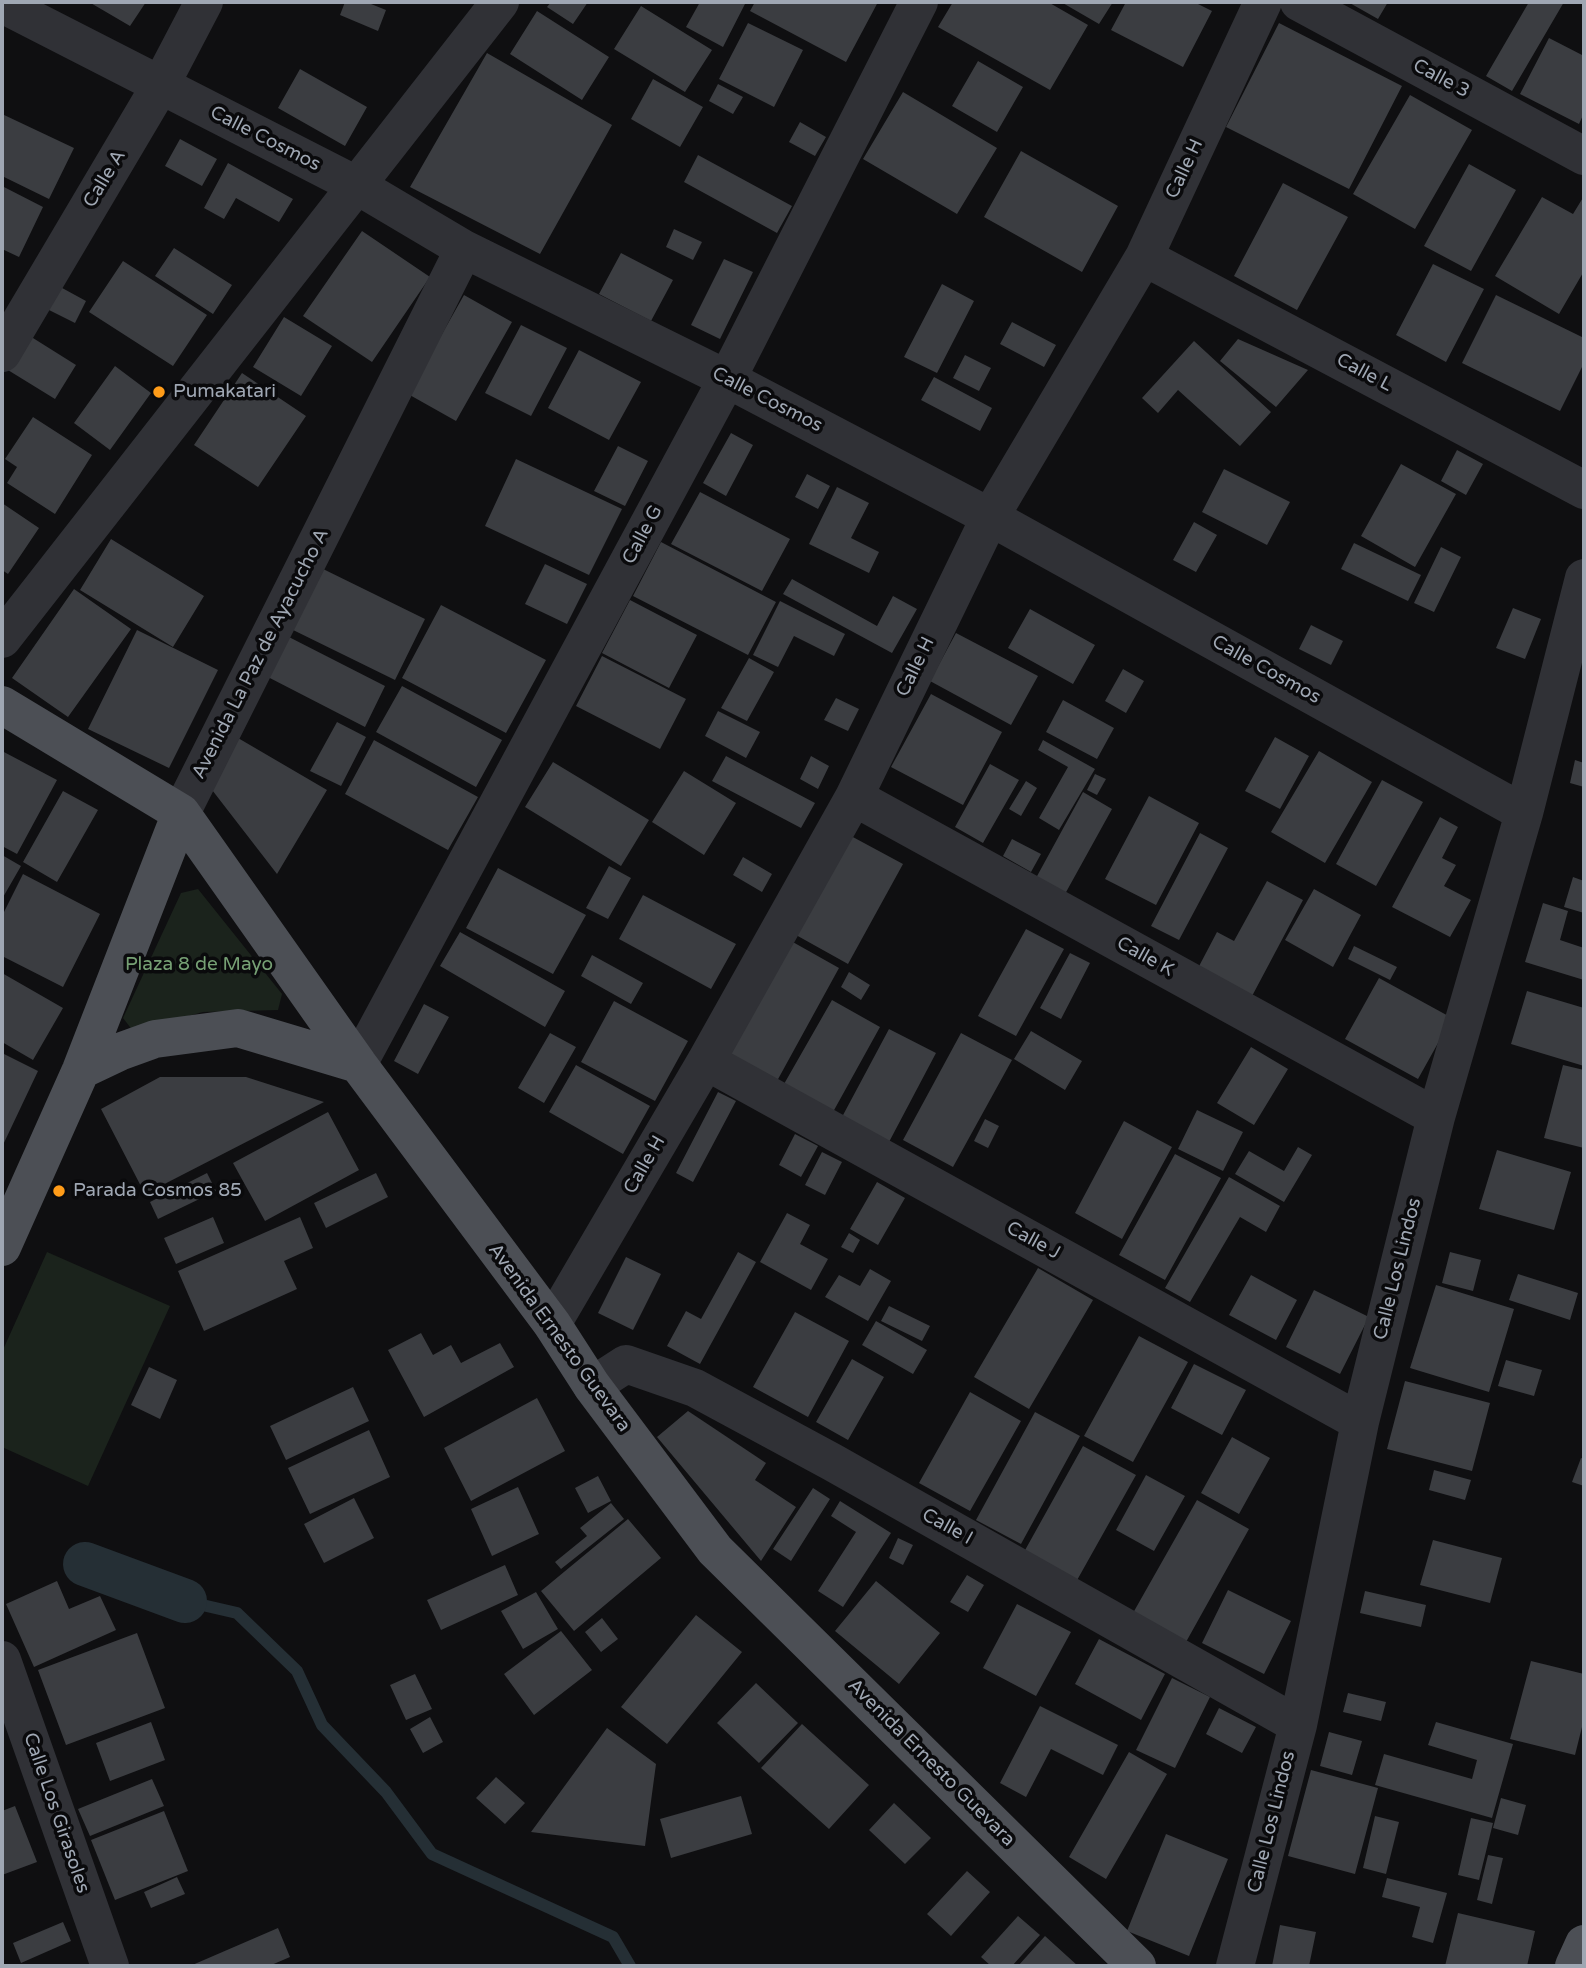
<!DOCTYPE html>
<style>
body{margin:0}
#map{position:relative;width:1586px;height:1968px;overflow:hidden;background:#0f0f11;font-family:"Varela Round",sans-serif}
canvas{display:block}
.frame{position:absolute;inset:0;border:4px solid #9fa7b3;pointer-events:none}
</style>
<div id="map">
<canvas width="1586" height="1968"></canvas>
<div class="frame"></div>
</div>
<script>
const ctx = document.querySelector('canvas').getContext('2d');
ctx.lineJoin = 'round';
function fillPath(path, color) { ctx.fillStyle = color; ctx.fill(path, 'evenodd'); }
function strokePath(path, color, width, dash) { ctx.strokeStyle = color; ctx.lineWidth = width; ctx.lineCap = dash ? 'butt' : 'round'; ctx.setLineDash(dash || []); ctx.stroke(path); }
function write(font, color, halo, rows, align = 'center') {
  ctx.font = font + ' "Varela Round",sans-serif'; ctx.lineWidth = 7; ctx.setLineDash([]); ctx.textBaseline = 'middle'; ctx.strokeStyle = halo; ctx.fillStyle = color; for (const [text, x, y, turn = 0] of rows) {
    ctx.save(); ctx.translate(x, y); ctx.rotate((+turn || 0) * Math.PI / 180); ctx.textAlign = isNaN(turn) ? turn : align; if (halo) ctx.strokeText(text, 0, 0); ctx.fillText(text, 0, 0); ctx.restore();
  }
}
fillPath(new Path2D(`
 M198 889 282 994 278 1010 203 1012 133 1031 123 1018 181 893Z
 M47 1252 170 1306 88 1486 2 1447V1352Z`), '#1b231c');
strokePath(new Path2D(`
 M185 1601 237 1613 297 1671 322 1725 386 1792 432 1854 613 1937 630 1966`), '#252f35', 12);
strokePath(new Path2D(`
 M85 1564 185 1601`), '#252f35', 44);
fillPath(new Path2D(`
 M89 2H146L130 26Z
 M345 2H366L386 10 378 31 340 15Z
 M551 2H588L573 24 547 7Z
 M700 2H746L723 47 686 27Z
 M755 2H878L846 62 750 11Z
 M953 2H1048L1088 25 1050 90 938 27Z
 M1061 2H1113L1099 24Z
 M1126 2H1194L1212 11 1183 67 1111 30Z
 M1348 2H1388L1378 19Z
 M1529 2H1564L1512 91 1486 76Z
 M641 6 712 50 685 92 614 49Z
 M537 11 609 57 582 100 510 54Z
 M748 23 803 50 774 107 719 79Z
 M1279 23 1402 86 1349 189 1226 127Z
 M1549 38 1584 56V113L1579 124 1520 94Z
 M487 53 612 125 540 254 410 187Z
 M978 61 1023 87 997 132 952 106Z
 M300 69 367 107 345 146 278 108Z
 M653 79 703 107 680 147 631 119Z
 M718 84 743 97 733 114 709 101Z
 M903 92 997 148 957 214 863 159Z
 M1410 95 1472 130 1415 229 1353 194Z
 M2 114 74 148 49 199 2 176Z
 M800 122 826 137 815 156 789 142Z
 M180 139 217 159 202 186 165 166Z
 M1021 151 1118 206 1082 272 984 217Z
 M698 155 792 206 777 233 684 182Z
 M228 163 293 199 279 222 236 198 224 219 204 208Z
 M1469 164 1516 190 1471 271 1424 246Z
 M1283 183 1348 217 1297 310 1234 276Z
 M2 186 43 207 19 257 2 249Z
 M1584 196V271L1559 314 1495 276 1542 197 1573 214Z
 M674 229 702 242 693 260 666 247Z
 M362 231 430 277 372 362 303 316Z
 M174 248 232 285 213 314 155 276Z
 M621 253 673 280 651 321 599 294Z
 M724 259 753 272 720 339 691 325Z
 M123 261 207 315 173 366 89 312Z
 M1433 264 1484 289 1446 362 1396 335Z
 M53 283 86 301 75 323 41 306Z
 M942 284 974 301 937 373 904 357Z
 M464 295 512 322 456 421 408 394Z
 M1496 295 1584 338V363L1560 411 1462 363Z
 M284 317 332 346 301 396 253 367Z
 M1012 322 1056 345 1044 367 1000 344Z
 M521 325 567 348 531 416 485 393Z
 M25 333 76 365 55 399 3 367Z
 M1238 339 1308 370 1276 407 1220 361Z
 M1194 341 1271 412 1240 446 1178 390 1158 413 1142 398Z
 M579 350 641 382 609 440 548 408Z
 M965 355 991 368 979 391 953 378Z
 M115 366 151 393 110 450 74 423Z
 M242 373 306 416 258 487 194 445Z
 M934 377 992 408 980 431 921 400Z
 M33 417 92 455 55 514 7 483 17 467 5 459Z
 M731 433 753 445 726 496 703 483Z
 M618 446 648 461 625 506 594 491Z
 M1457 450 1483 464 1466 495 1441 481Z
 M516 459 622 509 589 575 485 526Z
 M1401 464 1456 494 1415 567 1361 536Z
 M1224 469 1290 502 1267 545 1202 512Z
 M807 474 830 486 818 509 795 497Z
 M837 487 869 503 851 538 879 552 869 573 809 544Z
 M700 492 790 539 762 591 671 544Z
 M2 503 39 528 8 574 2 570Z
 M1194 522 1217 535 1196 572 1173 560Z
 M111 539 204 596 173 647 80 590Z
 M661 542 776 602 748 655 633 596Z
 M1354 543 1421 575 1408 601 1341 569Z
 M1441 547 1461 557 1434 612 1414 603Z
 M545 564 587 584 567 624 525 604Z
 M319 567 425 619 395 680 289 628Z
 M792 579 877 626 893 596 917 609 892 653 783 594Z
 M74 589 131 629 68 717 12 678Z
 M630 600 697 635 669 688 602 653Z
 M780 601 845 634 834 656 794 636 778 667 753 655Z
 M441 605 546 660 506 733 402 678Z
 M1513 608 1541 619 1525 659 1496 648Z
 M1030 609 1095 645 1073 684 1008 648Z
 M1311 625 1343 641 1331 665 1299 649Z
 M137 630 218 670 169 768 88 729Z
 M956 633 1038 676 1011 725 930 681Z
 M285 635 385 686 365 727 264 675Z
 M602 656 686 699 660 749 576 706Z
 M749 658 774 672 747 721 721 708Z
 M1123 669 1144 681 1126 713 1105 701Z
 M402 686 502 740 476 787 376 732Z
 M931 694 1002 732 963 805 891 767Z
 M836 698 859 709 848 731 824 720Z
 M1063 700 1114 728 1097 759 1046 732Z
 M718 711 760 732 746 758 705 736Z
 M337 722 366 737 341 786 310 771Z
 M1275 737 1309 756 1280 809 1245 791Z
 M238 738 327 790 277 874 209 786Z
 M374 740 478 797 448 850 345 794Z
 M1043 740 1095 769 1059 830 1039 818 1068 767 1038 750Z
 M2 751 57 780 17 854 2 846Z
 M1319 751 1372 782 1325 863 1271 832Z
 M726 756 815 803 801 828 712 781Z
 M811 756 829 766 818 789 800 779Z
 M1575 760 1584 763V787L1570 783Z
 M553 762 649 820 621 866 525 807Z
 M990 764 1019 780 983 843 955 827Z
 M684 771 736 803 704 855 652 822Z
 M1095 774 1106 779 1097 795 1087 790Z
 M1382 780 1423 802 1376 886 1336 864Z
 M1026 781 1037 788 1021 816 1009 809Z
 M63 791 98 810 57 882 23 862Z
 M1083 792 1112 809 1065 894 1036 878Z
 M1149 796 1199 823 1156 905 1105 879Z
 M1440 817 1458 827 1442 858 1456 865 1444 886 1471 900 1450 937 1392 907Z
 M1200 833 1228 848 1179 940 1151 926Z
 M851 836 903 864 848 964 796 935Z
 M1012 839 1041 854 1031 872 1003 856Z
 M2 855 21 866 2 899Z
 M743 857 772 874 762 892 733 875Z
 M609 866 631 878 608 919 586 908Z
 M498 868 586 915 553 974 466 928Z
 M23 874 100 914 63 987 2 956V916Z
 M1573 877 1584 881V913L1564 907Z
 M1267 881 1303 900 1251 998 1197 970 1217 932 1234 941Z
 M1314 889 1361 915 1333 967 1285 940Z
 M643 895 736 944 711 989 619 939Z
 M1543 903 1568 911 1560 940 1584 948V980L1525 962Z
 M1026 929 1064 949 1016 1036 978 1016Z
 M460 932 565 991 545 1027 440 966Z
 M791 941 839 968 777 1081 728 1054Z
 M1354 946 1397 967 1390 980 1348 959Z
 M1070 953 1090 963 1061 1019 1040 1008Z
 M592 955 643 983 631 1004 581 976Z
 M849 972 870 985 861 1000 841 987Z
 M2 973 63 1008 33 1060 2 1042Z
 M1379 978 1452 1018 1418 1079 1345 1039Z
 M1527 991 1584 1008V1066L1511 1044Z
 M832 1000 880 1027 833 1112 784 1084Z
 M614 1001 688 1041 655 1101 581 1062Z
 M424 1004 449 1017 418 1074 394 1061Z
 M889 1029 936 1053 889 1142 842 1117Z
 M1031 1031 1082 1061 1065 1090 1014 1059Z
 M550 1033 576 1047 544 1103 518 1088Z
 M961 1033 1012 1060 953 1167 903 1140Z
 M1251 1047 1288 1069 1254 1125 1217 1103Z
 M2 1053 38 1071 2 1147Z
 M576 1065 650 1106 623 1154 549 1112Z
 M1563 1065 1584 1070V1148L1544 1138Z
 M160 1077H246L324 1102 145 1194 101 1109Z
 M718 1092 736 1101 693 1182 676 1173Z
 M1197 1110 1243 1132 1223 1171 1178 1149Z
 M328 1112 359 1170 265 1221 233 1163Z
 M985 1119 999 1126 988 1148 974 1141Z
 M1124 1121 1172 1147 1122 1239 1075 1213Z
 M795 1134 818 1146 801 1177 779 1165Z
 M1298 1147 1312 1155 1284 1202 1235 1174 1249 1151 1284 1171Z
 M1497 1150 1571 1172 1554 1230 1479 1209Z
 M822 1152 842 1162 825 1195 805 1185Z
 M1175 1154 1221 1178 1165 1280 1119 1255Z
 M207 1173 216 1191 158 1219 150 1202Z
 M376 1173 388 1197 326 1228 314 1203Z
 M1229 1177 1280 1206 1266 1232 1240 1217 1190 1302 1165 1288Z
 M877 1182 905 1198 878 1245 850 1229Z
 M787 1213 810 1225 800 1244 828 1259 811 1290 760 1262Z
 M213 1217 224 1243 176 1264 164 1238Z
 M300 1217 313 1248 284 1261 297 1289 204 1331 178 1271Z
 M849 1233 860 1240 853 1253 841 1247Z
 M738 1252 756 1262 700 1364 667 1346 686 1311 701 1319Z
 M1450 1252 1481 1260 1473 1291 1442 1283Z
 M626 1257 661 1274 633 1330 598 1313Z
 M1038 1268 1093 1300 1029 1409 974 1377Z
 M870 1269 891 1281 868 1321 825 1297 839 1275 860 1286Z
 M1518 1274 1578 1293 1570 1320 1509 1300Z
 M1251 1275 1297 1300 1276 1340 1229 1315Z
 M1436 1285 1514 1309 1489 1392 1410 1368Z
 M1314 1290 1369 1317 1340 1374 1286 1347Z
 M889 1306 930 1326 922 1341 881 1321Z
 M795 1312 849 1341 808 1417 753 1387Z
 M876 1321 927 1350 913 1374 862 1345Z
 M421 1333 433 1355 451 1345 461 1363 500 1343 514 1367 424 1417 388 1350Z
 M1139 1336 1188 1362 1133 1462 1084 1436Z
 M852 1359 884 1377 848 1440 816 1422Z
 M1506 1360 1542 1370 1534 1396 1498 1386Z
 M1194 1364 1246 1390 1222 1435 1171 1408Z
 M149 1367 177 1380 160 1419 131 1405Z
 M1405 1381 1490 1403 1472 1471 1387 1449Z
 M353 1387 369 1421 286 1460 270 1426Z
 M970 1392 1021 1421 970 1511 919 1483Z
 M537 1398 565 1451 471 1501 444 1448Z
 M688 1411 766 1463 755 1480 796 1507 761 1561 657 1437Z
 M1035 1412 1080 1436 1021 1544 976 1520Z
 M369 1430 390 1477 310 1514 288 1468Z
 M1232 1437 1270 1458 1239 1514 1201 1493Z
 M1083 1446 1136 1475 1076 1582 1024 1552Z
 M1581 1458 1584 1459V1486L1572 1482Z
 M1434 1470 1471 1480 1465 1500 1429 1490Z
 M1146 1475 1185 1496 1154 1551 1116 1530Z
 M598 1476 611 1501 588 1513 575 1488Z
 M518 1487 539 1534 492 1556 471 1509Z
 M813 1488 830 1499 791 1561 773 1549Z
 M354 1498 374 1538 324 1563 304 1524Z
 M1197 1500 1249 1529 1186 1642 1133 1613Z
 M840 1501 891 1533 843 1607 818 1591 856 1532 831 1516Z
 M611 1503 624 1519 561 1569 555 1562 587 1536 580 1528Z
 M628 1519 661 1558 574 1631 541 1591Z
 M898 1538 913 1545 903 1565 889 1558Z
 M1433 1540 1502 1558 1490 1603 1420 1585Z
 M505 1565 518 1595 441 1630 427 1600Z
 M967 1575 984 1585 968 1612 950 1602Z
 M57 1581 69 1609 100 1596 116 1630 34 1667 6 1604Z
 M876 1581 940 1633 899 1684 835 1631Z
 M1228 1590 1291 1621 1264 1674 1202 1643Z
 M1365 1591 1426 1605 1421 1627 1360 1613Z
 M536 1592 558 1629 523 1649 501 1611Z
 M1017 1604 1071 1632 1036 1696 983 1668Z
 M696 1615 742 1652 667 1744 621 1707Z
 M602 1618 618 1639 601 1652 585 1632Z
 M561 1631 592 1670 534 1715 504 1674Z
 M137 1633 165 1708 66 1745 38 1670Z
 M1099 1639 1165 1674 1141 1720 1075 1684Z
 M1531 1661 1584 1674V1719L1575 1755 1510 1739Z
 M415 1674 432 1709 406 1720 390 1685Z
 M1172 1678 1210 1697 1175 1768 1136 1750Z
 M756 1683 798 1723 759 1763 717 1723Z
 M1348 1693 1386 1702 1381 1721 1343 1712Z
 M1040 1706 1118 1745 1103 1775 1051 1749 1026 1797 1000 1783Z
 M1219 1708 1256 1727 1242 1753 1206 1734Z
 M430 1717 443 1742 423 1753 410 1729Z
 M151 1722 165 1760 110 1781 96 1743Z
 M1436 1722 1513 1744 1492 1818 1375 1785 1384 1754 1472 1779 1477 1760 1428 1745Z
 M802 1724 869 1785 829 1829 761 1768Z
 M607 1728 656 1764 645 1846 531 1832Z
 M1329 1732 1362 1741 1352 1775 1320 1766Z
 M1129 1752 1167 1774 1106 1879 1069 1857Z
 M1311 1770 1378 1788 1355 1874 1288 1856Z
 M496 1777 525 1803 505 1824 476 1798Z
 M152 1779 164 1806 90 1836 78 1809Z
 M741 1796 752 1834 671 1858 660 1819Z
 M1501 1798 1526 1805 1518 1835 1493 1828Z
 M894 1803 931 1838 905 1864 869 1830Z
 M15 1806 37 1862 2 1875V1811Z
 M164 1811 188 1871 115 1900 91 1840Z
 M1375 1816 1399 1822 1386 1874 1363 1868Z
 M1471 1818 1493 1823 1479 1880 1458 1875Z
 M1166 1834 1228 1859 1189 1956 1127 1931Z
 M1488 1855 1503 1858 1492 1904 1477 1900Z
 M967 1871 990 1892 951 1936 927 1914Z
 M177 1877 185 1894 151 1908 144 1892Z
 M1387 1878 1447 1893 1433 1943 1412 1937 1420 1907 1382 1897Z
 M1458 1913 1535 1931 1527 1966H1445Z
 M1018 1916 1040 1935 1012 1966H991L981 1957Z
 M63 1922 71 1941 21 1963 13 1943Z
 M1280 1925 1316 1932 1309 1966H1272Z
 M278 1928 290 1957 269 1966H190Z
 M1045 1936 1078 1966H1018Z`), '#3b3d41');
strokePath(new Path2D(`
 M1299 2 1584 156
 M2 4 356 185 464 249 727 379 990 517 1524 813
 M1144 257 1584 490
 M2 353 160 86 204 2
 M2 639 500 2
 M854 797 1436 1117
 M181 813 464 249
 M706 1061 1360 1422
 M358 1064 727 379 919 2
 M552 1324 706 1061 854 797 990 517 1144 257 1263 2
 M592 1386 626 1364 695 1388 832 1462 1298 1725
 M2 1660 110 1966
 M1235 1966 1298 1725 1360 1422 1436 1117 1524 813 1584 578`), '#303136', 38);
strokePath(new Path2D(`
 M2 705 181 813 358 1064 552 1324 592 1386 715 1550 1137 1966
 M81 1070 119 1052 155 1039 238 1028 358 1064
 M2 1247 81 1070 181 813
 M1574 1966 1584 1944`), '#4c4f55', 38);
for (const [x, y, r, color] of [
 [159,392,7,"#ff9c19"],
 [59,1191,7,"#ff9c19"]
]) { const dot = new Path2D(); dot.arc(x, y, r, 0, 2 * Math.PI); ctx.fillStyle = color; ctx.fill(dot); strokePath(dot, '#0a0a0c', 2.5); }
write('19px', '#9fa7b3', '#0a0a0c', [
 ["Calle 3",1441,79,28],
 ["Calle Cosmos",265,139,27],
 ["Calle H",1185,169,-65],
 ["Calle A",105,179,-59],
 ["Calle L",1364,373,28],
 ["Calle Cosmos",767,400,27],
 ["Calle G",643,535,-62],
 ["Avenida La Paz de Ayacucho A",261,654,-63],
 ["Calle H",916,667,-64],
 ["Calle Cosmos",1266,670,29],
 ["Calle K",1145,957,29],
 ["Calle H",645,1165,-60],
 ["Calle J",1033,1241,29],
 ["Calle Los Lindos",1398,1269,-76],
 ["Avenida Ernesto Guevara",559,1338,54],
 ["Calle I",947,1527,29],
 ["Avenida Ernesto Guevara",931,1763,45],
 ["Calle Los Girasoles",56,1813,71],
 ["Calle Los Lindos",1272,1822,-76]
]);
write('19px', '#9fa7b3', '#0a0a0c', [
 ["Pumakatari",173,392],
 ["Parada Cosmos 85",73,1191]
], 'left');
write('19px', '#76a074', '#0a0a0c', [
 ["Plaza 8 de Mayo",199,965]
]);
</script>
